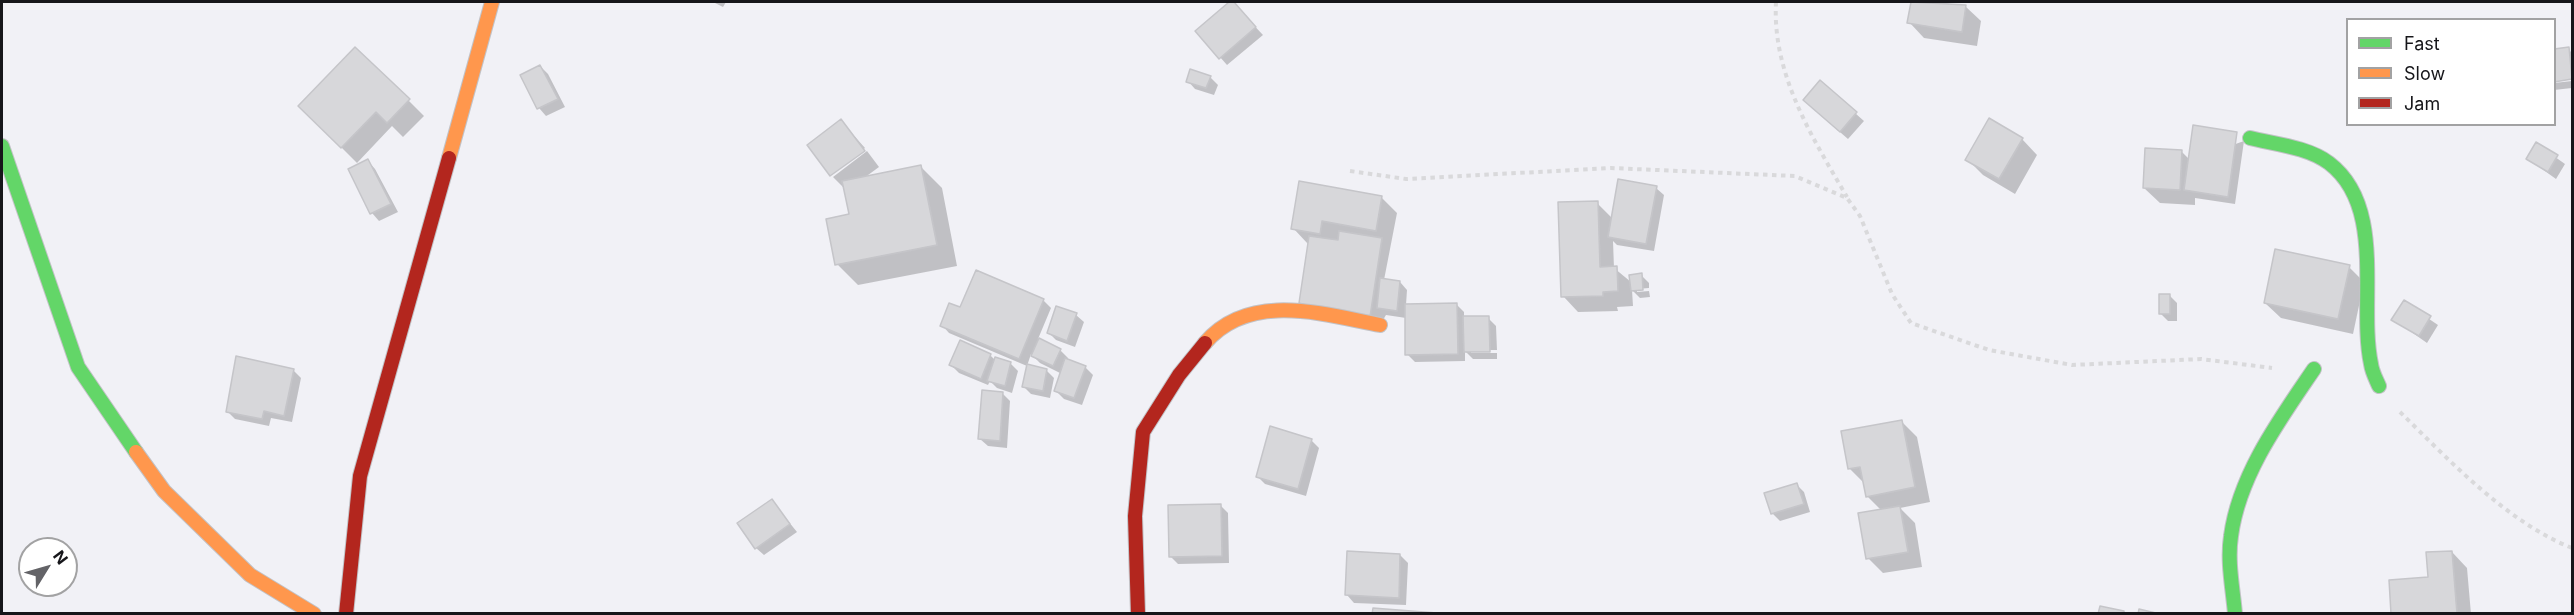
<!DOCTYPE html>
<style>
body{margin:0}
#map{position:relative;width:2574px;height:615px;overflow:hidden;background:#f1f1f6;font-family:Inter,sans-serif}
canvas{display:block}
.frame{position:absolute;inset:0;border:3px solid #16161a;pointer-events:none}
.legend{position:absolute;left:2346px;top:18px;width:210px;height:108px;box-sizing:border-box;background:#fff;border:2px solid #a2a2a3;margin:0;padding:8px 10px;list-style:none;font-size:18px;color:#16161a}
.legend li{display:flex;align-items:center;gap:12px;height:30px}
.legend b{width:30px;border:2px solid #a2a2a3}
.north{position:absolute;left:18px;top:537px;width:60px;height:60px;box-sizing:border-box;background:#fff;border:2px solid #a2a2a3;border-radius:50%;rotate:53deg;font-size:16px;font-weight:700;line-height:24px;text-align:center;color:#16161a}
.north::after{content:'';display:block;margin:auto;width:21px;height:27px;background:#636367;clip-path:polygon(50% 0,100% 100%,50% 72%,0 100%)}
</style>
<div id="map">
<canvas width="2574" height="615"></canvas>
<div class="frame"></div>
<ul class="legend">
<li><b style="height:8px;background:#63d668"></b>Fast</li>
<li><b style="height:8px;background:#ff974d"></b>Slow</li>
<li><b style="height:8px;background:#b3261e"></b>Jam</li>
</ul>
<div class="north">N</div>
</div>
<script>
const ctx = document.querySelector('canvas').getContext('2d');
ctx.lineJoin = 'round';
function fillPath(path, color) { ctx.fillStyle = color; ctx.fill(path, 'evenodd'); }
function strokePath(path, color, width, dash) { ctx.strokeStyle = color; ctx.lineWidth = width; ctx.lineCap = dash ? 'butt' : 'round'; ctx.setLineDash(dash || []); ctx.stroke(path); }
fillPath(new Path2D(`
 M713 2H726L723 7Z
 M1232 2 1263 35 1227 65 1197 31Z
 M1912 2H1938L1965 6 1981 21 1977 46 1924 38 1909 22Z
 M2568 49 2572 53V78L2554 80Z
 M540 66 548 74 565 107 546 116 539 108Z
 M1210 77 1218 85 1214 95 1195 89 1188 81Z
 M2572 81V88L2554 90V83Z
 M1820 82 1864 121 1848 139 1812 108Z
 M408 100 424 116 403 137 392 126 357 163 300 106Z
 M841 121 865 148 831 175 809 145Z
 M2022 139 2037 155 2015 194 1983 175 1967 159Z
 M2244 141 2235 204 2195 198V205L2160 203 2144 188 2181 151 2190 160Z
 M2537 144 2565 164 2556 179 2528 159Z
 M867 151 879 167 864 178 921 167 942 188 957 266 858 285 837 264 851 215 845 189 833 177Z
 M368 161 375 169 398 212 379 221 372 213Z
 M1656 188 1664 195 1654 251 1617 245 1613 241 1614 268 1631 282 1641 275 1649 283V288L1637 289V292L1649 291 1650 297 1640 298 1632 290 1633 306 1617 307 1618 311 1578 312 1563 296 1597 203 1612 218Z
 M1382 198 1397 213 1384 280 1400 282 1407 290 1406 305 1456 304 1464 312V318H1488L1496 326 1497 350H1471V353H1497V359H1473L1465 351V361L1415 362 1407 354 1406 318 1386 315 1377 330 1308 244 1293 228Z
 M2349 267 2364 282 2353 334 2281 318 2265 303Z
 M2169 295 2177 303V321H2168L2160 313Z
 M1043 300 1051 308 1038 339 1060 350 1068 358 1067 360 1085 367 1093 375 1082 405 1064 399 1056 391 1062 374 1040 363 1031 354 1027 366 949 333 942 325 961 309Z
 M2404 302 2438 325 2427 343 2393 319Z
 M1076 315 1084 322 1075 347 1056 340 1048 332Z
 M990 355 995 360 1010 363 1018 371 1012 393 997 388 990 381 988 385 959 373 951 365Z
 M293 370 301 378 292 422 271 418 269 426 235 419 227 411Z
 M1046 370 1054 378 1050 398 1031 394 1023 386Z
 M1002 393 1010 401 1007 448 988 446 980 439Z
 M1901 421 1917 437 1930 502 1900 508 1915 523 1922 567 1883 573 1868 558 1882 511 1867 496 1865 484 1850 469Z
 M1311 440 1319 448 1306 496 1265 484 1257 476Z
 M1797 485 1804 492 1810 512 1780 521 1772 513Z
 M772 501 797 532 764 555 756 548Z
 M1220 505 1228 513 1229 563 1178 564 1170 556Z
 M2452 552 2467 568 2471 614H2392L2429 579Z
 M1400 555 1408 563 1406 605 1354 603 1347 595Z`), '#0003');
const building = new Path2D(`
 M1229 2H1234L1256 27 1219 59 1195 31Z
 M1911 2 1966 5 1962 32 1907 23Z
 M355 47 410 99 387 123 376 112 341 148 298 106Z
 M2569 47 2572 79 2554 82V49Z
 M540 65 558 99 537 109 520 75Z
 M1190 69 1211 76 1206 88 1186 82Z
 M1820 80 1857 112 1840 132 1803 100Z
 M1989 118 2023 138 1999 179 1965 160Z
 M841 119 865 151 830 176 807 145Z
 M2193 125 2237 132 2228 197 2184 190Z
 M2536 142 2558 155 2548 172 2526 159Z
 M2145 148 2182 150 2180 190 2143 188Z
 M368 159 391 204 370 214 348 169Z
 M921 165 937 245 835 265 826 219 849 214 842 181Z
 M1618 179 1657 186 1646 244 1608 237Z
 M1299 181 1382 196 1376 231 1322 221 1320 234 1291 229Z
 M1598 201 1600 267 1617 266 1618 291 1603 292V296L1561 297 1558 202Z
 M1339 231 1382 238 1369 323 1299 303 1309 236 1338 240Z
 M2275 249 2350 265 2338 319 2264 303Z
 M976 270 1044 299 1019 359 940 326 949 303 960 307Z
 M1642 273 1643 290 1631 291 1629 275Z
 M1380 278 1400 281 1397 311 1377 308Z
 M2159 294H2170V314H2159Z
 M2404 300 2431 316 2419 336 2391 320Z
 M1457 303 1458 354 1405 355V304Z
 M1056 306 1077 313 1067 341 1047 333Z
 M1463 316H1489L1490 352H1464Z
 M1039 338 1061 349 1053 366 1031 356Z
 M960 340 991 354 981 379 949 365Z
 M236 356 294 369 284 416 264 411 262 419 226 412Z
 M995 357 1011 362 1005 386 987 381Z
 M1065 358 1086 366 1074 398 1054 391Z
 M1027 364 1047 369 1043 391 1022 387Z
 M982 390 1003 392 1000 441 978 439Z
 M1902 420 1915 487 1866 497 1860 467 1848 469 1841 431Z
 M1270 426 1312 439 1298 489 1256 477Z
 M1797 483 1804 504 1771 514 1764 493Z
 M772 499 790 524 755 549 737 523Z
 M1221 504 1222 556 1169 557 1168 505Z
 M1900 506 1908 552 1866 559 1858 513Z
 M1347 551 1400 554 1399 598 1345 595Z
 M2452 551 2457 614H2391L2389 580 2428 577 2426 552Z
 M2100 606 2124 611V614H2098Z
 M1373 608 1437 613V614H1372Z
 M2139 609 2160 614H2138Z`);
fillPath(building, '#d7d7da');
strokePath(building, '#c5c5c9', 1.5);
const fast = new Path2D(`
 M2250 138C2274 144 2308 147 2329 163 2387 207 2358 303 2371 364 2372 372 2376 379 2379 386
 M2 146 78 367 136 452
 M2235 614C2233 589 2227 562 2231 536 2239 475 2280 419 2314 369`);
const slow = new Path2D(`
 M449 158 492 2
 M1205 343C1249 291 1323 314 1380 325
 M136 452 164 491 250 575 314 614`);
const jam = new Path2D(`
 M346 614 360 476 449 158
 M1138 614 1135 516 1143 432 1179 375 1205 343`);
strokePath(fast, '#c2c2c6', 16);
strokePath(slow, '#c2c2c6', 16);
strokePath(jam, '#c2c2c6', 16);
strokePath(new Path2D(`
 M1776 2C1772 74 1812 137 1847 197
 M1350 171 1406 179 1611 168 1795 176 1847 198 1860 216 1892 294 1911 323 1989 350 2072 365 2201 359 2272 368
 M2400 412C2449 460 2508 523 2572 548`), '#d9d9db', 4, [4.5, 4.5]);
strokePath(fast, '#63d668', 14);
strokePath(slow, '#ff974d', 14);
strokePath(jam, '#b3261e', 14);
</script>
